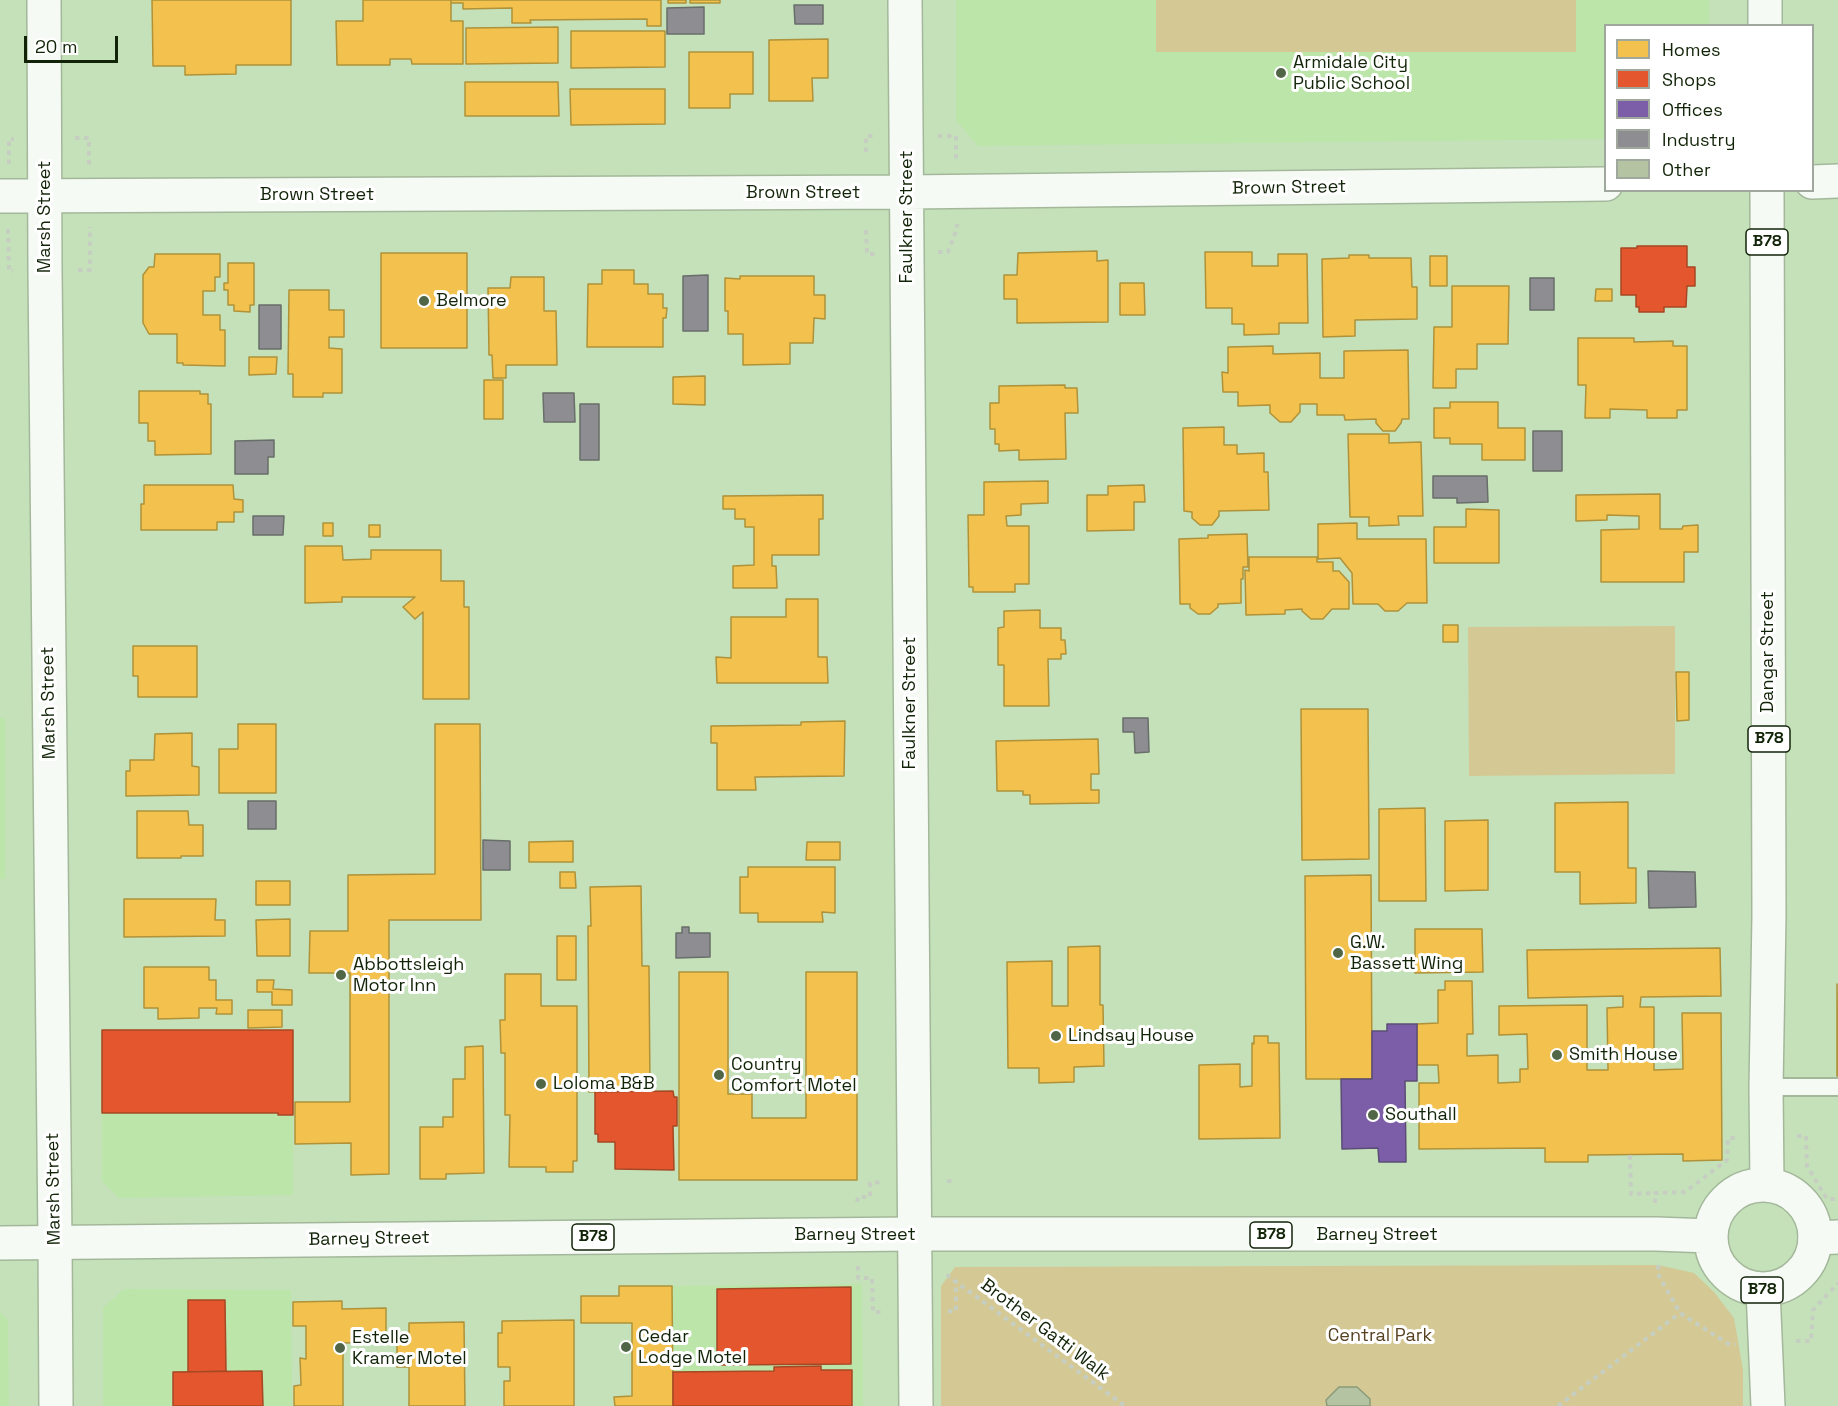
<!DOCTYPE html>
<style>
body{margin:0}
#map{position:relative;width:1838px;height:1406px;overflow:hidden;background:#c5e1ba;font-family:"Space Grotesk",sans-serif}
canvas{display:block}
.legend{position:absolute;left:1604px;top:24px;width:210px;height:168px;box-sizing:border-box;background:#fff;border:2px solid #a0a79c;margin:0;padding:8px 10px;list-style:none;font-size:18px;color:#122408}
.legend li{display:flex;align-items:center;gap:12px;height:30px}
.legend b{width:30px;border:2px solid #a0a79c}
.scale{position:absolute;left:24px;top:36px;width:94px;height:27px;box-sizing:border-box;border:3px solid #122408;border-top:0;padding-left:8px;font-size:18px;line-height:21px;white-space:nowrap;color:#122408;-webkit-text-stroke:4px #fff;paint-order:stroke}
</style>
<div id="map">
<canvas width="1838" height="1406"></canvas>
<ul class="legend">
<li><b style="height:16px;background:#f2c14e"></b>Homes</li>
<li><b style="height:16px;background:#e4572e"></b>Shops</li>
<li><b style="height:16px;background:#7b5ea7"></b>Offices</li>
<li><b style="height:16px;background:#8d8d92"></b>Industry</li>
<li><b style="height:16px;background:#b4c4a2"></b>Other</li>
</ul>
<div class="scale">20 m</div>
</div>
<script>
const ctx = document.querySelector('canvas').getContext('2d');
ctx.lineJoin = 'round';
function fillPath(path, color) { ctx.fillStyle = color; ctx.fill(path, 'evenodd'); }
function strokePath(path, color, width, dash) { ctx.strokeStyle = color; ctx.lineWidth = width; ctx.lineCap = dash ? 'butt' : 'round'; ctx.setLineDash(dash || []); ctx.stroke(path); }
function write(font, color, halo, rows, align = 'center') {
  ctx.font = font + ' "Space Grotesk",sans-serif'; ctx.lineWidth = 6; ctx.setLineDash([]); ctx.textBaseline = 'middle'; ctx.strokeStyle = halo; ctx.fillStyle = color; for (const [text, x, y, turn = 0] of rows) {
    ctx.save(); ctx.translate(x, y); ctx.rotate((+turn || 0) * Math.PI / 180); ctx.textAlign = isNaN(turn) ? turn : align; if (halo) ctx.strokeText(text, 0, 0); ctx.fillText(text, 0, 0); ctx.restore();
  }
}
fillPath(new Path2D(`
 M956 0H1709V25L1606 26 1605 139 978 146 956 120Z
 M0 718H5V879H0Z
 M102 1030H293V1195L119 1198 102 1181Z
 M862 1284 863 1406H673L672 1286Z
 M124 1289 291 1290 292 1406H103V1308Z
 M0 1312 8 1321 9 1406H0Z`), '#bbe5a9');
fillPath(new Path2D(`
 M1156 0H1576V52H1156Z
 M1675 626V774L1469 776 1468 627Z
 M1658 1265 1694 1273 1714 1292 1734 1318 1743 1370V1406H941V1286L955 1267Z`), '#d4c995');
const homes = new Path2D(`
 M152 0H291V65H236V74L185 75V66H153Z
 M363 0H451V21H463V64H412L411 59H390V65H337L336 21H363Z
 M451 0H661V26H647V19L530 20 531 23H512V8L463 9V3H451Z
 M668 0H686V3H668Z
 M690 0H720V3H690Z
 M558 27V63L466 64V28Z
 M571 31H665V67L571 68Z
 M828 39V78H812L813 101H769V40Z
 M689 52H753V94H730V108H689Z
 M465 82H558L559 116H465Z
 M570 89H665V124L571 125Z
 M1097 251V261L1108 260V322L1017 323V299H1004V275H1017L1018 253Z
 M1205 252H1252V266H1278V254H1307L1308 323H1279V334L1244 335V324H1232V308H1206Z
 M381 253H467V348H381Z
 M155 254H220V277H215V291H203V315H220V330H225V366L183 365V363H177V334H149L143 323V275L149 267H154Z
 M1349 255H1369V258H1411L1412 287H1417V319L1355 320V336L1323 337 1322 259 1349 258Z
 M1430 256H1447V286H1430Z
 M228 263H254V305H250V312L234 311V305H228V290H224V283H228Z
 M602 270H634V284H648V294H663V308H667L666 318H663V347H587L588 284H602Z
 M740 276H814V295H825V319L814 318 813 343H790V364L743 365V334H728V311H725V278L740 279Z
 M511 277H544V311H556L557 365H506V378H493L492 355H489L488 288H510Z
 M1120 283H1144L1145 315H1120Z
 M1452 286H1509L1508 344H1477V369H1456V388H1433L1434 327H1452Z
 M1596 289H1612V301H1595Z
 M289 290H329V310H344V337H329V348L342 349V393H323V397H293V374H288Z
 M1578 338H1634V342L1673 341V346H1687V410H1677V418H1647V410L1610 409V418H1585L1586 385H1578Z
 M1273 346V354L1320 353V378H1344V351L1408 350 1409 419H1402L1401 423 1395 431H1383L1376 423V419L1345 420 1344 415H1317V404H1300V412L1291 422H1280L1270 413V405L1238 406V392H1223L1222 372 1228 373V347Z
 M249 357H277L276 374 249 375Z
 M705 376V405L673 404V377Z
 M484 380H503V419H484Z
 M1065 385V388H1077L1078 413H1065L1066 459 1019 460V450L999 451V444H995V429H990V403H999V386Z
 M139 391H200V394H208V404H211V454L155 455V441H148V423H139Z
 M1450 402H1498V428H1525V460H1482V444H1450V438H1434V408H1450Z
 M1224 427V445H1237V454L1264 453V472H1268L1269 510 1219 511V516L1212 525H1200L1192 518V512L1184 511 1183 428Z
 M1348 434H1389V443L1421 442 1423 516H1398L1399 525 1369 526V517H1350Z
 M1048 481V503L1021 504V515L1006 516 1007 526H1029V584H1015V592H973V587H969L968 515H984V482Z
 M144 485H233L234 499 243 500V512H234V522H217V530H141V504H144Z
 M1144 485 1145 502H1134V530L1087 531V495H1108V486Z
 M1660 494V529H1682L1683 526 1698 525V552H1684V582H1601V530L1639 529V516L1607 515V520L1576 521V495Z
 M823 495V519H819V555H772V566H776L777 588H733V566L754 565V527H745V519H735V509H723V496Z
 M1466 509 1499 510V563H1434V527H1466Z
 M323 523H333V536H323Z
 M1357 523V539H1426L1427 603H1407L1398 611H1385L1378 604H1353L1352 573 1340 558 1318 559V524Z
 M369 525H380V537H369Z
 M1247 534 1248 567H1243V579H1241V603L1218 604V607L1210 614H1198L1190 608V604H1180L1179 539 1208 538V535Z
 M305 546H342L343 560 371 559V550H441V581H464V607H469V699H423V612L415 619 403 607 415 597H342V602L305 603Z
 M1249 557H1317V562H1333V571H1339L1349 582V609H1332L1323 619H1311L1302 611V609L1285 610V614L1246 615 1245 570 1249 571Z
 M786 599H818V657H827L828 683H717L716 657 731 658V617H786Z
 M1040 610V628H1061V640H1065L1066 654H1061V659H1048L1049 706H1004V665H998V628L1004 627V611Z
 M1443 625H1458V642H1443Z
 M133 646H197V697H138V676H133Z
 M1676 672H1689V720L1677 721Z
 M1301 709H1368L1369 859 1302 860Z
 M845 721 844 776 755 777 756 790H717V743H711V726L801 725V722Z
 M238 724H276V793H219V749H238Z
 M435 724H480L481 920H389V1174L351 1175V1143L295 1144V1102H350V973H309L310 931H348V875L435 874Z
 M192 733V766L199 767V795L126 796V771H130V760H154L155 734Z
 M1098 739 1099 774H1091V790H1099V803L1030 804V795H1023V791H997L996 741Z
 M1628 802V868H1636V903L1580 904V872H1555V803Z
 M1425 808 1426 901H1379V809Z
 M137 811H188L189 825H203V856H181V858H137Z
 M1488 820V890L1445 891V821Z
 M573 841V862H529V842Z
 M807 842H840V860H806Z
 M748 867H835V913L822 912 823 922H758V913H740V877H748Z
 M560 872H575L576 888H560Z
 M1371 875 1372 1079H1306L1305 876Z
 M256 881H290V905H256Z
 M641 886 642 966H649L650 1091 589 1092 588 926H591L590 887Z
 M124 899H216L215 920H225V936L124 937Z
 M290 919V956H257L256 920Z
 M1415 929H1482L1483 972 1415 973Z
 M557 936H576V980H557Z
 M1100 946V1005H1103L1104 1066 1074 1067V1082L1039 1083V1068H1008L1007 962 1052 961V1006H1068V947Z
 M1720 948 1721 996 1641 997 1640 1007H1654V1070L1683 1069 1682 1013H1721L1722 1160 1683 1161V1154L1588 1155V1162H1545V1148L1419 1149V1083H1439L1438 1065H1417V1024L1438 1023V990H1445V981H1472L1473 1034H1467V1056L1498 1055V1083L1520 1082V1069H1528L1527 1034 1499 1035V1006L1587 1005V1070H1608L1607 1008 1623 1007V996L1528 998 1527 950Z
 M144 967H209V980H216V1000H232V1014H216L217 1008H199V1018L158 1019V1008H144Z
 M679 972H728V1094H752V1118H806V972H857V1180H679Z
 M505 974H541V1006H577V1161H573V1172H546V1167H509L510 1115H505V1053H501L500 1020H505Z
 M257 980H274L273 989 292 990V1005H272V992H257Z
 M1837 984 1838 1076H1837Z
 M248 1010H282V1027L248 1028Z
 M1254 1036H1268V1043H1279L1280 1138 1199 1139V1065L1240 1064V1087L1252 1086V1043L1254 1044Z
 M483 1046 484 1173 446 1174V1179H420V1127H443V1117H453V1079H465V1047Z
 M619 1286H672L673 1406H615L614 1397 632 1396V1323H581V1296H619Z
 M342 1301V1309L386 1308V1342L343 1343V1406H294V1386L301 1385 300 1358 306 1359V1326H293V1302Z
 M574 1320V1406H504V1381H510V1367H498V1333H502V1321Z
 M464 1322 465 1406H409V1367H397V1340H409V1323Z`);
fillPath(homes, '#f2c14e');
strokePath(homes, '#af9239', 1.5);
const shops = new Path2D(`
 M1637 246H1687V267H1695V286H1687L1686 307H1664V312H1639V307H1636V295H1621V248H1637Z
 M102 1030H293V1115H278V1113H102Z
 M673 1091 674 1097H677V1126H673L674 1170 615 1169V1142H598V1134H595V1092Z
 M851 1287V1364L717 1365V1289Z
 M188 1300H225L226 1371 188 1372Z
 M821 1366V1370H852V1406H673V1372L774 1371V1367Z
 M262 1371 263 1406H173V1372Z`);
fillPath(shops, '#e4572e');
strokePath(shops, '#a54823', 1.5);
const offices = new Path2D(`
 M1387 1024H1417V1081H1405L1406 1162H1379L1378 1148 1342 1149 1341 1079H1372V1031H1387Z`);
fillPath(offices, '#7b5ea7');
strokePath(offices, '#5c4d77', 1.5);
const industry = new Path2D(`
 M794 5H823V24H795Z
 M704 7V34H667V8Z
 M708 275V331H683V276Z
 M1530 278H1554V310H1530Z
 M259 305H281V349H259Z
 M543 393H574L575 422H544Z
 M580 404H599V460H580Z
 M1533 431H1562V471H1533Z
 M274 440V457H268V474H235V441Z
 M1433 476H1487L1488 502 1457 503V498H1433Z
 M253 516H284L283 535H253Z
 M1123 718H1148L1149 752 1135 753 1134 732H1123Z
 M248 801H276V829H248Z
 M483 840 510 841V870H483Z
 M1648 871 1695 872 1696 907 1649 908Z
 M682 927H689V933H710V957L676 958V933H682Z`);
fillPath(industry, '#8d8d92');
strokePath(industry, '#686e69', 1.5);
const building = new Path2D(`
 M1339 1387H1357L1370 1399V1406H1327L1326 1400Z`);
fillPath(building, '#b4c4a2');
strokePath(building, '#8b9a78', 1.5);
const lane = new Path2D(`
 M1766 1087H1838`);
const street = new Path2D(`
 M44 0 45 270 55 1242
 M905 0 916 1406
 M1812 182 1838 181
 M0 196 907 192 1606 184
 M1763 1290 1768 1406`);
const secondary = new Path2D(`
 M1815 1238 1838 1237
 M55 1242 56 1406`);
const primary = new Path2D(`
 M1765 0V26
 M1711 1237a52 52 0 1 1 104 0a52 52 0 1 1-104 0Z
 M1767 1185 1766 1087 1769 916 1767 190
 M0 1243 914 1234H1656L1710 1236`);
strokePath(lane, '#a3b89a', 20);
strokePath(street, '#a3b89a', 36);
strokePath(secondary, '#a3b89a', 36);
strokePath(primary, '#a3b89a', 36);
strokePath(new Path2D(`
 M938 136H956V159
 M75 138H89V165
 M866 152V136H874
 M9 164V139H14
 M8 229 9 271H13
 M866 230 867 254H876
 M938 252H948L957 228V224
 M78 270H90V227
 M1797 1136H1806L1807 1166 1827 1199H1838
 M1630 1155 1631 1194 1655 1193
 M947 1181H955
 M857 1202 858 1197H870V1183L882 1182
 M1655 1203V1193L1685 1192 1727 1160 1728 1138H1735
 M1658 1265 1659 1276 1680 1313 1730 1345 1735 1344
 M858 1266V1278H872L873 1312H883
 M949 1274 948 1276 1125 1406
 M948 1311H956V1280
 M1796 1341H1811L1813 1310 1838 1283
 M1558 1406 1680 1313`), '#c6cec2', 4, [4.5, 4.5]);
strokePath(lane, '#f6faf5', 16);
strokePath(street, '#f6faf5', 33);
strokePath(secondary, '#f6faf5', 33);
strokePath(primary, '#f6faf5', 33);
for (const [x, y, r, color] of [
 [1281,73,6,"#516646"],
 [424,301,6,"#516646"],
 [1338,953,6,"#516646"],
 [341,975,6,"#516646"],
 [1056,1036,6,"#516646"],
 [1557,1055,6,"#516646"],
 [719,1075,6,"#516646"],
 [541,1084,6,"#516646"],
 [1373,1115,6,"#516646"],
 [626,1347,6,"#516646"],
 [340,1348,6,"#516646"]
]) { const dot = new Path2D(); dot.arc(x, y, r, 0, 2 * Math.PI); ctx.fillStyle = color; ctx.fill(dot); strokePath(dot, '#fff', 2); }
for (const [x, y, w] of [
 [1767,242,42],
 [1769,739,42],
 [1271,1235,42],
 [593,1237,42],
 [1762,1290,42]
]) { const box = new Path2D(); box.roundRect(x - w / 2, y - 13, w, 26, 4.5); ctx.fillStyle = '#fff'; ctx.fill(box); strokePath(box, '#122408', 1.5); }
write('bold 16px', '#122408', null, [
 ["B78",1767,242],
 ["B78",1769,739],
 ["B78",1271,1235],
 ["B78",593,1237],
 ["B78",1762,1290]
]);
write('18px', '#122408', '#fff', [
 ["Armidale City",1293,63],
 ["Public School",1293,84],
 ["Belmore",436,301],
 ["G.W.",1350,943],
 ["Bassett Wing",1350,964],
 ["Abbottsleigh",353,965],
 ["Motor Inn",353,986],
 ["Lindsay House",1068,1036],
 ["Smith House",1569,1055],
 ["Country",731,1065],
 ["Comfort Motel",731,1086],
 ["Loloma B&B",553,1084],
 ["Southall",1385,1115],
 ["Cedar",638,1337],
 ["Lodge Motel",638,1358],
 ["Estelle",352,1338],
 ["Kramer Motel",352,1359]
], 'left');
write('18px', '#122408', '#fff', [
 ["Brown Street",1289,188,-1],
 ["Brown Street",803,193],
 ["Brown Street",317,195],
 ["Marsh Street",45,217,-90],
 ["Faulkner Street",907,217,-90],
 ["Dangar Street",1768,652,-90],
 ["Marsh Street",49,703,-91],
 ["Faulkner Street",910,703,-90],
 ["Marsh Street",54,1189,-91],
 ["Barney Street",855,1235],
 ["Barney Street",1377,1235],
 ["Barney Street",369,1239,-1],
 ["Brother Gatti Walk",1045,1330,37]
]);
write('18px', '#574121', '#fff', [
 ["Central Park",1380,1336]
]);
</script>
